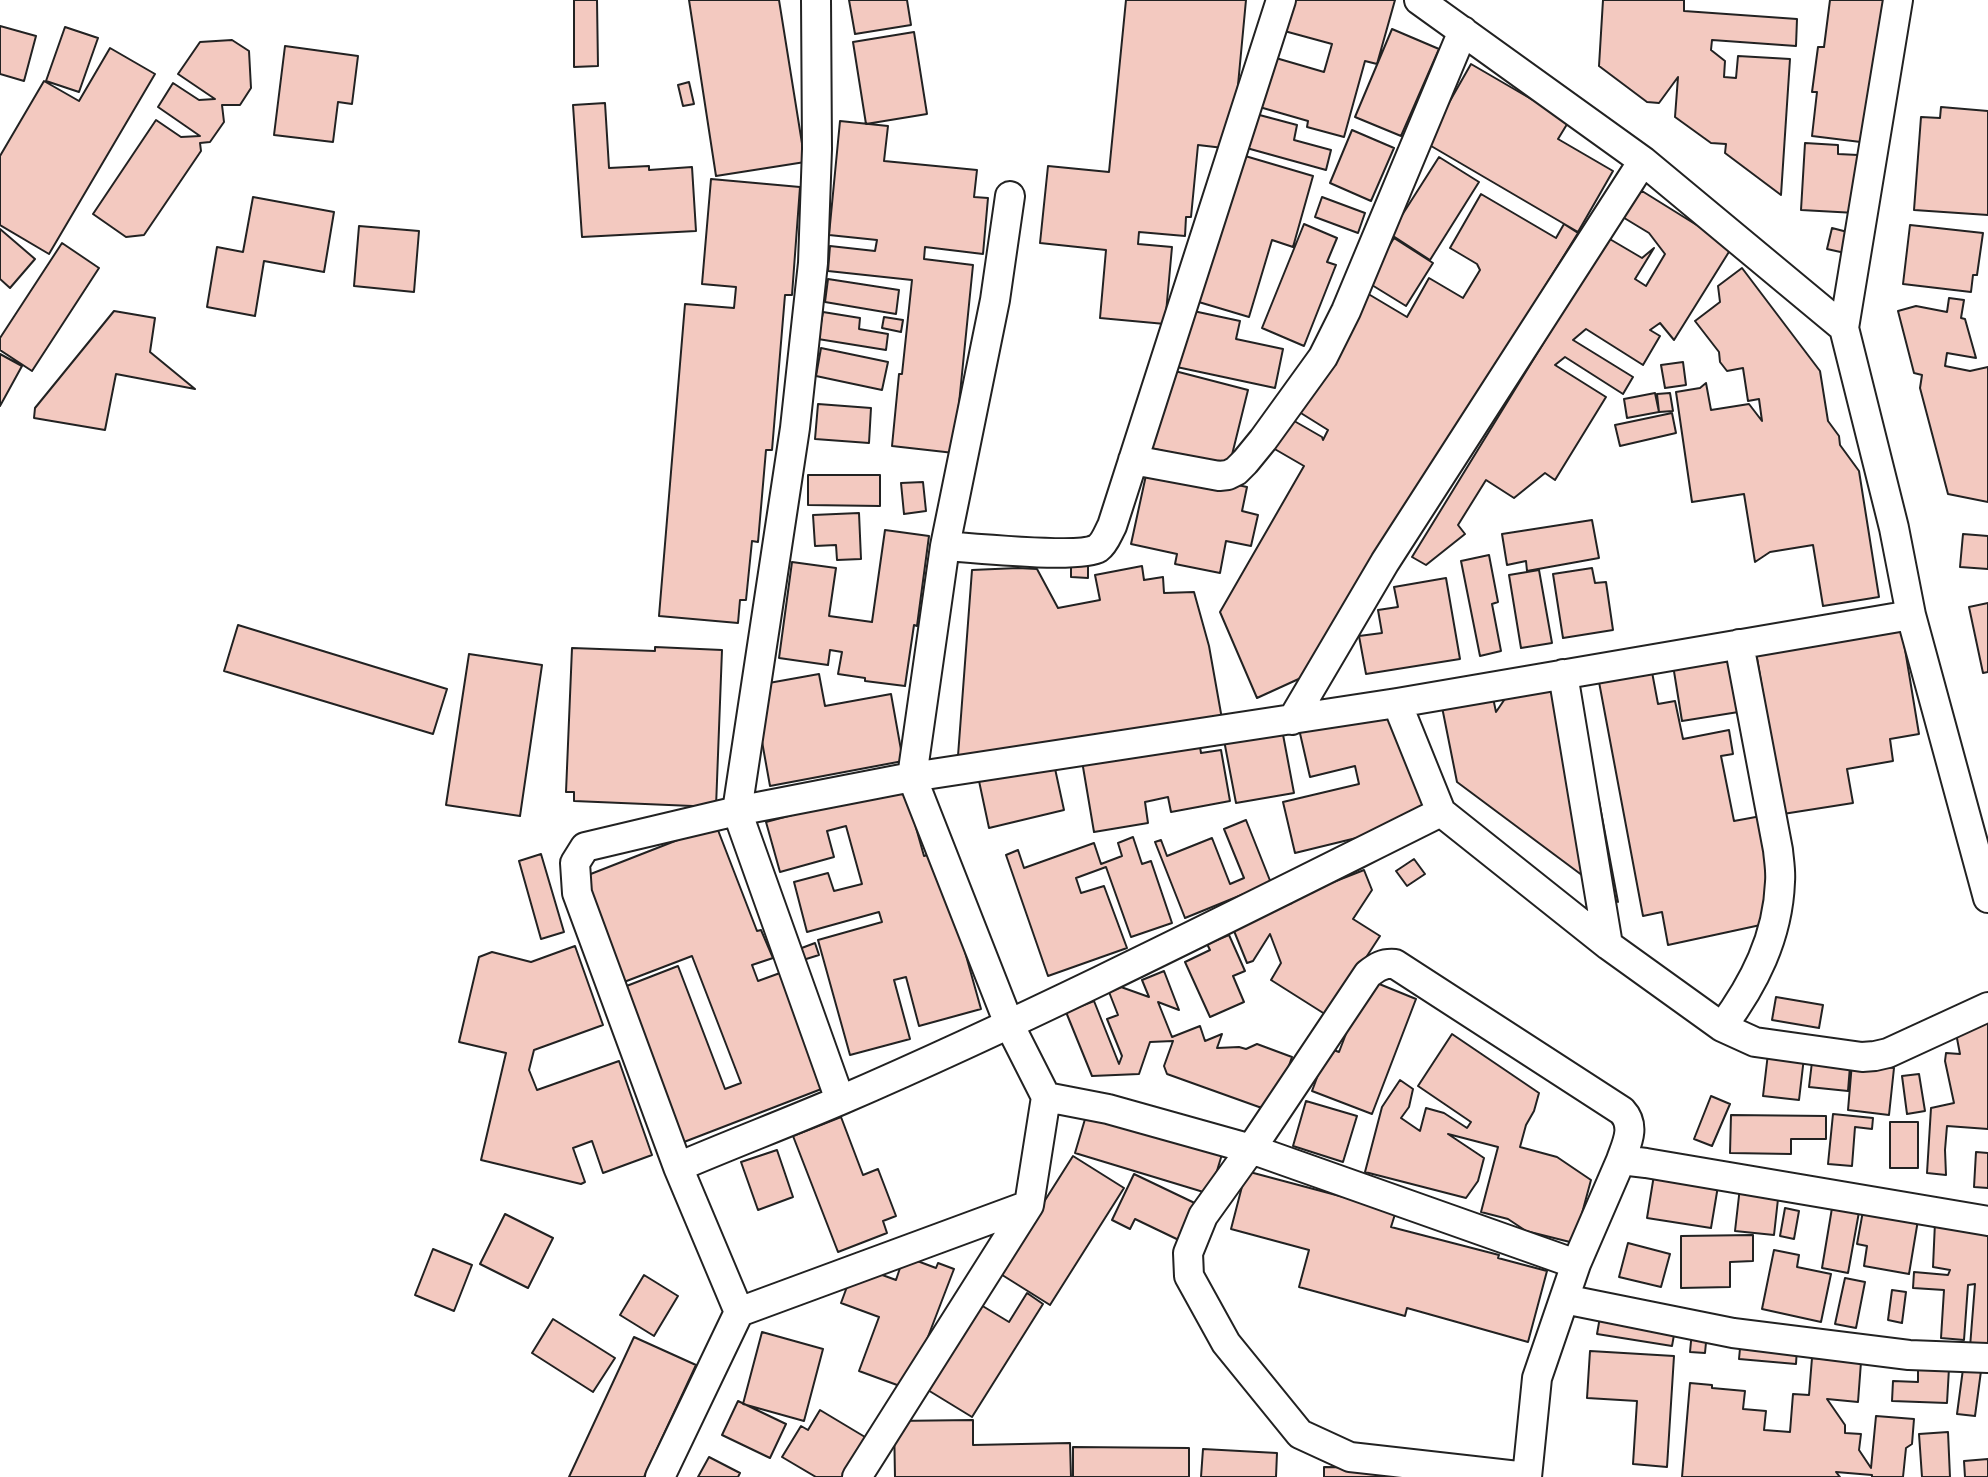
<!DOCTYPE html>
<style>
body{margin:0}
canvas{display:block;background:#fff}
</style>
<canvas width="1988" height="1477"></canvas>
<script>
const ctx = document.querySelector('canvas').getContext('2d');
ctx.lineJoin = 'round';
function fillPath(path, color) { ctx.fillStyle = color; ctx.fill(path, 'evenodd'); }
function strokePath(path, color, width, dash) { ctx.strokeStyle = color; ctx.lineWidth = width; ctx.lineCap = dash ? 'butt' : 'round'; ctx.setLineDash(dash || []); ctx.stroke(path); }
const building = new Path2D(`
 M574 0H597L598 66 574 67Z
 M689 0H779L805 162 716 176Z
 M849 0H907L911 25 855 34Z
 M1126 0H1246L1232 149 1198 145 1191 217H1186L1185 236 1139 232 1138 244 1172 247 1165 324 1100 318 1106 250 1040 243 1048 166 1109 172Z
 M1285 0H1395L1377 64 1365 61 1344 137 1307 127 1308 121 1256 106 1269 56 1324 72 1332 44 1277 29Z
 M1603 0H1684V11L1797 19 1796 46 1712 40 1711 50 1725 61 1724 77 1736 78 1738 56 1790 59 1781 195 1725 153 1726 144 1711 143 1675 117 1678 77 1659 103 1647 102 1599 66Z
 M1830 0H1904L1885 145 1812 136 1817 92H1812L1818 47H1824Z
 M0 26 36 36 24 81 0 74Z
 M65 27 98 38 79 92 46 81Z
 M1392 29 1439 49 1401 136 1355 117Z
 M914 32 927 114 866 124 853 42Z
 M232 40 249 51 251 88 240 105H222L224 122 210 142 200 143 201 151 144 235 126 237 93 214 156 120 181 137 200 136 158 107 173 83 199 100 215 99 178 74 200 42Z
 M285 46 358 56 352 104 338 102 333 142 274 135Z
 M110 48 155 74 49 254 0 225V156L44 81 79 101Z
 M1471 64 1569 121 1558 139 1613 171 1578 232 1426 143Z
 M689 82 694 104 683 106 678 85Z
 M605 103 609 168 649 166V170L692 167 696 231 582 237 573 105Z
 M1941 107 1988 111V215L1914 210 1921 117 1940 118Z
 M1252 113 1297 125 1294 140 1331 150 1326 170 1243 147Z
 M840 121 888 126 884 161 977 170 974 197 988 198 983 254 925 247 924 259 973 265 954 453 892 446 899 374H902L912 280 828 271 830 246 875 251 877 240 829 235Z
 M1352 130 1394 148 1371 201 1330 183Z
 M1805 143 1838 145V154L1878 156 1874 214 1801 210Z
 M1235 153 1313 176 1293 247 1272 240 1249 317 1192 300Z
 M1439 157 1479 182 1430 260 1390 234Z
 M711 179 800 187 792 295H785L772 450H766L758 542 752 541 746 600H740L738 623 659 616 685 304 734 308 736 287 702 284Z
 M1642 191 1732 247 1674 340 1660 323 1650 330 1660 336 1643 365 1586 329 1573 340 1633 377 1623 394 1565 357 1555 365 1606 397 1555 480 1545 473 1514 498 1486 480 1458 525 1465 534 1426 565 1412 557 1608 238 1642 258 1654 248 1635 279 1646 286 1665 254 1649 233 1616 213Z
 M1481 194 1556 238 1564 224 1578 233 1303 677 1257 698 1220 612 1304 466 1266 444 1289 418 1322 437 1323 440 1328 430 1296 410 1365 292 1407 317 1429 278 1463 298 1480 270 1477 264 1450 248Z
 M253 197 334 212 324 272 264 261 255 316 207 307 217 247 243 252Z
 M1322 197 1365 213 1358 233 1315 217Z
 M1304 224 1337 238 1327 262 1336 265 1304 346 1262 328Z
 M1910 225 1983 233 1977 275H1973L1971 292 1903 284Z
 M359 226 419 231 414 292 354 286Z
 M1832 228 1859 235 1854 255 1827 249Z
 M0 229 35 259 10 288 0 279Z
 M1394 238 1433 263 1406 306 1367 282Z
 M62 243 99 268 32 371 0 350V338Z
 M1742 268 1820 371 1828 421 1839 436 1840 445 1859 471 1879 597 1823 606 1813 545 1770 552 1755 562 1744 494 1692 502 1676 392 1700 388 1706 383 1711 410 1749 404 1762 421 1759 399 1748 401 1743 368 1727 371 1720 362 1719 352 1695 321 1720 302 1718 286Z
 M828 279 899 290 896 314 825 302Z
 M1949 298 1964 300 1961 318 1965 319 1976 358 1947 353 1945 366 1970 371 1988 367V502L1948 494 1920 388 1922 375 1914 373 1898 311 1916 306 1947 312Z
 M1184 309 1240 321 1236 339 1283 349 1275 388 1172 366Z
 M114 311 155 318 150 352 195 389 116 374 105 430 34 418 35 408Z
 M823 312 860 318 859 329 888 334 886 350 818 339Z
 M884 317 903 320 901 332 882 328Z
 M821 348 888 362 882 390 816 376Z
 M0 354 22 366 0 406Z
 M1683 362 1686 385 1665 388 1661 365Z
 M1171 370 1248 390 1229 467 1151 448Z
 M1655 393 1659 412 1627 418 1624 399Z
 M1670 393 1673 411 1659 412 1657 394Z
 M818 404 871 408 869 443 815 439Z
 M1672 413 1676 433 1620 446 1615 425Z
 M1148 466 1247 487 1242 511 1258 515 1251 546 1226 541 1220 573 1175 564 1177 554 1131 544Z
 M808 475H880V506L808 505Z
 M923 482 926 511 904 514 901 483Z
 M859 513 861 559 837 560 836 545 815 546 813 515Z
 M1592 520 1599 558 1527 571 1526 561 1507 565 1502 534Z
 M885 530 929 536 917 626 914 625 905 686 865 681V678L838 674 842 652 830 650 828 665 779 658 792 562 836 568 829 616 872 622Z
 M1963 534 1988 536V569L1960 567Z
 M1489 555 1498 602 1492 604 1501 651 1480 656 1461 561Z
 M1071 557H1088V578L1071 577Z
 M1142 566 1144 580 1163 577 1164 593 1194 592 1209 646 1222 719 957 769 972 570 1018 568 1037 569 1058 608 1100 600 1095 575Z
 M1592 568 1595 583 1606 582 1613 630 1563 638 1553 574Z
 M1539 570 1552 643 1521 648 1509 575Z
 M1446 578 1460 659 1366 674 1359 636 1382 633 1378 610 1398 607 1394 587Z
 M1988 603V672L1983 673 1969 607Z
 M238 625 447 689 433 734 224 671Z
 M1901 625 1919 734 1890 739 1893 761 1847 769 1853 803 1783 814 1756 652Z
 M655 647 722 650 716 807 574 801V792H566L572 648 655 651Z
 M1741 648 1751 710 1682 721 1672 659Z
 M469 654 542 665 520 816 446 805Z
 M1652 672 1658 704 1675 701 1683 739 1729 730 1733 754 1721 756 1734 821 1772 814 1779 921 1668 945 1662 912 1643 916 1599 682Z
 M819 674 825 706 891 694 903 761 770 786 752 686Z
 M1573 676 1591 795 1599 801 1618 902 1457 782 1441 702 1492 693 1496 712 1513 687Z
 M1400 704 1430 820 1295 853 1283 802 1359 784 1355 766 1310 777 1299 729Z
 M1281 724 1294 793 1236 803 1223 735Z
 M1199 741 1201 753 1221 750 1230 801 1171 812 1168 797 1145 802 1148 823 1094 832 1082 761Z
 M1054 764 1064 810 989 828 979 781Z
 M904 785 924 856 937 852 981 1009 919 1026 906 977 894 980 910 1039 850 1055 818 940 882 922 879 912 807 932 794 882 828 873 834 891 862 884 846 826 827 831 834 857 780 872 766 822Z
 M1246 820 1271 883 1185 918 1155 842 1161 840 1167 856 1212 838 1230 884 1244 878 1224 829Z
 M716 825 757 931 761 930 773 958 752 965 758 981 780 973 824 1088 684 1142 624 987 678 966 725 1089 741 1083 692 956 624 982 583 877Z
 M1133 837 1142 864 1151 861 1172 923 1131 937 1106 867 1076 878 1081 893 1104 886 1127 948 1048 976 1006 855 1018 850 1024 868 1094 843 1101 864 1122 856 1118 843Z
 M541 854 564 932 541 939 519 861Z
 M1414 859 1425 874 1407 886 1396 871Z
 M1364 870 1372 890 1353 919 1380 936 1328 1016 1271 980 1281 963 1270 934 1253 961 1247 963 1232 926 1292 903 1290 899Z
 M1229 935 1245 971 1233 976 1244 1002 1210 1017 1185 962 1210 950 1207 944Z
 M815 943 819 955 803 960 799 949Z
 M575 946 603 1025 534 1050 529 1070 537 1090 619 1061 652 1155 603 1173 592 1141 573 1148 585 1182 581 1184 481 1160 506 1053 459 1042 479 957 492 952 531 962Z
 M1164 971 1179 1010 1158 1002 1172 1037 1200 1026 1205 1041 1222 1034 1217 1048 1239 1047 1246 1049 1257 1044 1292 1057 1275 1106 1259 1107 1167 1074 1164 1066 1173 1041 1150 1042 1139 1074 1092 1076 1066 1012 1094 1001 1119 1064 1122 1056 1107 1019 1118 1015 1109 992 1121 987 1149 997 1142 980Z
 M1367 979 1416 999 1372 1114 1312 1091 1328 1048 1339 1052Z
 M1776 997 1823 1005 1819 1028 1772 1020Z
 M1982 1023H1988V1129L1947 1126 1945 1150 1946 1175 1927 1173 1931 1108 1954 1103 1945 1061 1946 1053 1960 1054 1955 1028Z
 M1452 1034 1539 1093 1534 1111 1526 1125 1520 1147 1557 1157 1591 1180 1574 1243 1526 1231 1508 1219 1481 1212 1498 1147 1448 1134 1484 1158 1478 1181 1466 1198 1365 1172 1382 1107 1400 1080 1413 1089 1409 1107 1401 1118 1420 1131 1426 1108 1444 1113 1467 1128 1471 1122 1418 1086Z
 M1769 1045 1805 1049 1799 1100 1763 1096Z
 M1812 1062 1850 1066 1848 1091 1809 1087Z
 M1852 1063 1894 1068 1889 1115 1848 1110Z
 M1919 1074 1925 1111 1907 1114 1902 1076Z
 M1711 1096 1730 1104 1712 1146 1694 1139Z
 M1306 1101 1357 1116 1343 1162 1293 1146Z
 M1088 1109 1223 1151 1210 1194 1075 1153Z
 M1833 1114 1873 1118 1872 1129 1855 1127 1852 1166 1828 1164Z
 M1731 1115 1826 1116V1139H1791V1154L1730 1153Z
 M841 1117 863 1175 878 1169 896 1216 883 1221 887 1233 838 1252 793 1136Z
 M1890 1122H1918V1168H1890Z
 M777 1150 793 1197 758 1210 741 1162Z
 M1976 1152 1988 1153V1188L1974 1187Z
 M1073 1156 1124 1188 1050 1305 999 1273Z
 M1246 1171 1396 1211 1391 1227 1499 1255 1498 1258 1547 1271 1528 1342 1407 1308 1405 1316 1299 1287 1309 1250 1231 1229Z
 M1134 1174 1203 1207 1185 1243 1135 1219 1130 1229 1112 1220Z
 M1654 1175 1718 1186 1711 1228 1647 1218Z
 M1740 1187 1779 1190 1774 1235 1735 1231Z
 M1785 1208 1799 1211 1794 1239 1780 1236Z
 M1832 1208 1859 1212 1848 1273 1822 1268Z
 M1863 1211 1918 1220 1909 1274 1864 1266 1867 1246 1857 1244Z
 M505 1214 553 1238 528 1288 480 1264Z
 M1935 1222 1988 1230V1349L1970 1347 1975 1284 1968 1285 1964 1340 1941 1338 1944 1290 1913 1288 1914 1272 1948 1275 1950 1270 1933 1267Z
 M1753 1235V1261L1730 1262V1287L1681 1288V1236Z
 M1628 1243 1670 1254 1661 1287 1619 1277Z
 M433 1249 472 1265 454 1311 415 1295Z
 M1774 1250 1799 1255 1797 1267 1831 1274 1821 1322 1762 1309Z
 M904 1256 936 1268 938 1263 954 1269 908 1389 859 1371 879 1317 841 1303 855 1265 896 1280Z
 M644 1275 678 1296 654 1336 620 1315Z
 M1845 1278 1865 1282 1856 1328 1835 1324Z
 M1892 1290 1906 1292 1902 1323 1888 1320Z
 M1027 1293 1043 1304 972 1417 918 1384 971 1299 1009 1322Z
 M1603 1300 1678 1313 1672 1346 1597 1334Z
 M553 1319 615 1358 593 1392 532 1353Z
 M1693 1320 1707 1332 1705 1353 1690 1352Z
 M1742 1327 1798 1332 1796 1364 1739 1359Z
 M762 1332 823 1349 804 1421 743 1404Z
 M634 1337 696 1365 644 1477H569Z
 M1590 1351 1674 1356 1667 1467 1633 1464 1637 1401 1587 1398Z
 M1812 1358 1861 1362 1858 1402 1827 1399 1845 1425V1433L1861 1434 1859 1450 1871 1468 1876 1416 1914 1419 1912 1444 1906 1448 1903 1477H1872V1475L1836 1472 1840 1477H1682L1690 1383 1712 1385V1388L1745 1391 1743 1409 1766 1411 1764 1430 1790 1432 1793 1394 1809 1395Z
 M1918 1366 1949 1368 1947 1403 1892 1401 1893 1381 1918 1382Z
 M1963 1369 1981 1371 1975 1416 1957 1414Z
 M738 1401 786 1424 770 1458 722 1435Z
 M820 1410 870 1440 848 1477H816L782 1457 801 1426 808 1430Z
 M973 1420V1445L1070 1443 1071 1477H895L894 1421Z
 M1948 1432 1950 1477H1922L1919 1434Z
 M1073 1447 1189 1448V1477H1073Z
 M1203 1449 1277 1453 1276 1477H1201Z
 M709 1457 740 1473 738 1477H698Z
 M1988 1459V1477H1965L1964 1461Z
 M1324 1467 1512 1469V1477H1324Z`);
fillPath(building, '#f3c9c0');
strokePath(building, '#222', 2);
const minor = new Path2D(`
 M816 0 817 149 813 263 795 428 737 811 840 1100
 M1419 0 1643 161 1844 328 1894 528 1911 615 1988 898
 M1010 196 995 300 945 546 912 777 1009 1024 1046 1097 1108 1109 1251 1149 1576 1264
 M1844 328 1898 0
 M1133 460 1219 476 1228 475 1236 471 1245 462 1263 440 1323 357 1346 311 1463 31
 M945 546C972 548 1081 559 1098 548 1105 543 1108 533 1112 526L1281 0
 M1563 674 1608 945
 M1397 703 1441 812 1608 945 1722 1027 1755 1042 1862 1057 1875 1056 1888 1053 1988 1007
 M1292 720 1385 562 1643 161
 M1441 812C1242 911 1044 1012 841 1100 787 1123 732 1144 678 1167L577 893 575 863 585 847 737 811 912 777 1397 703 1911 615
 M1722 1027C1754 984 1778 937 1780 882 1781 871 1779 861 1778 850L1739 644
 M678 1167 739 1312 1029 1205
 M1564 1299 1733 1333 1909 1355 1988 1358
 M660 1477 739 1312
 M857 1477 1029 1205 1046 1097
 M1527 1477 1350 1457 1300 1434 1226 1343 1189 1276 1188 1253 1203 1216 1251 1149 1368 974C1377 967 1383 963 1395 964L1622 1111C1636 1126 1627 1143 1621 1160
 M1527 1477 1537 1378 1576 1264 1621 1160 1646 1163 1988 1221`);
strokePath(minor, '#222', 32);
strokePath(minor, '#fff', 28);
</script>
